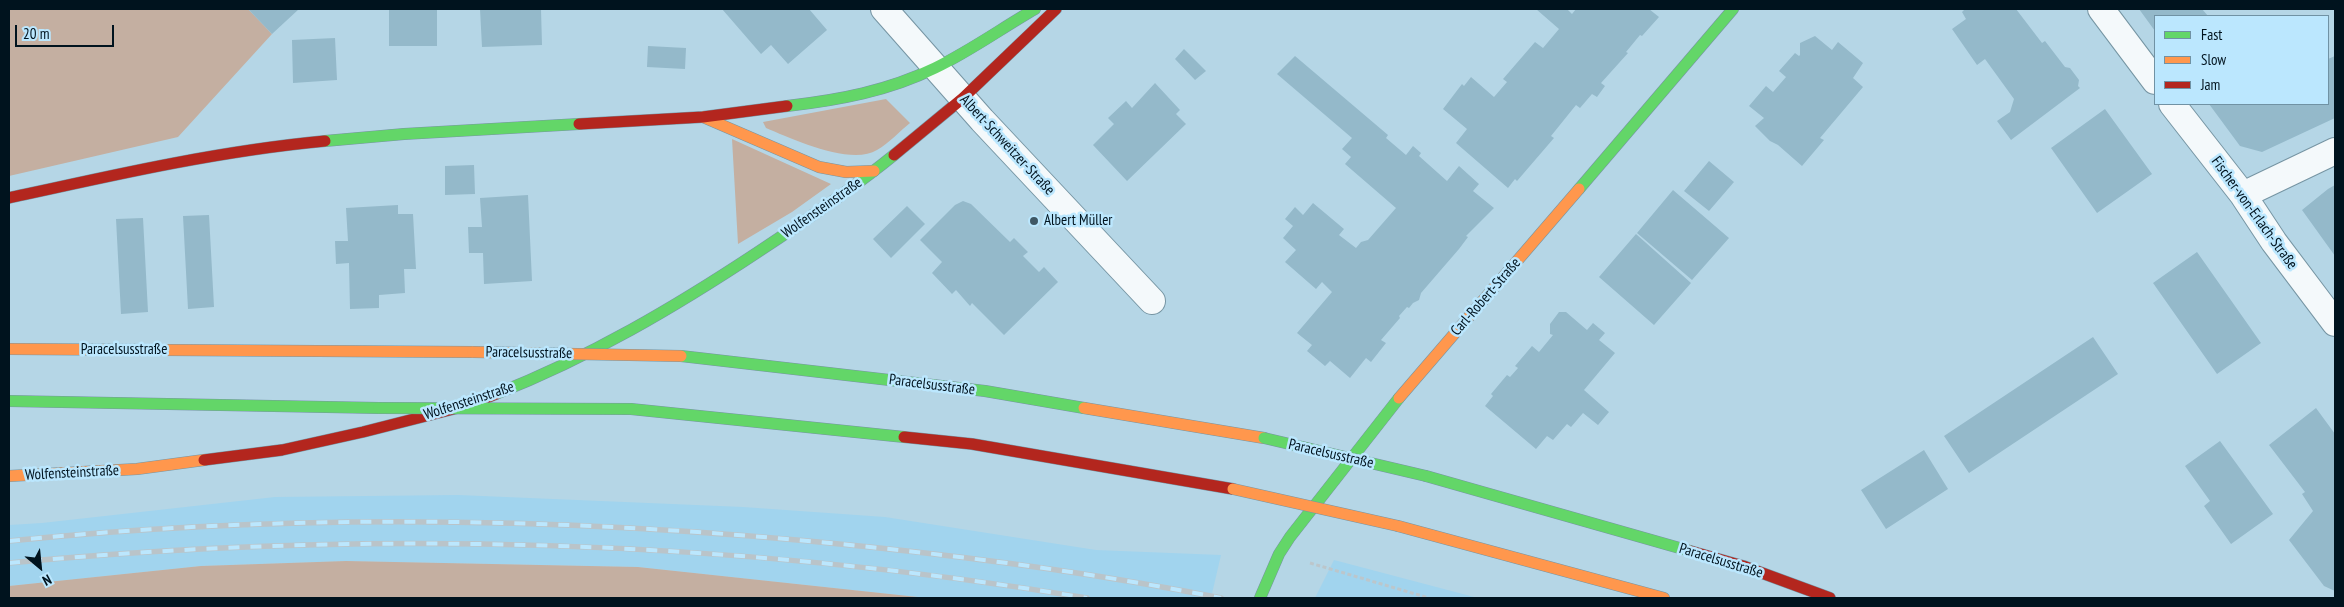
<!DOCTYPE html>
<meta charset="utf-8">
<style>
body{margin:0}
#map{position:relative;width:2344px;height:607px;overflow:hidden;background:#b5d6e6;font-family:"PT Sans Narrow",sans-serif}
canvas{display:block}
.frame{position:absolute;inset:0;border:10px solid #00131e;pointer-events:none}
.legend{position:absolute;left:2154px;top:15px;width:175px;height:90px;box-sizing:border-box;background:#bbe7fe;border:1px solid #7092a4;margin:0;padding:6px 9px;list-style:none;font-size:15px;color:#00131e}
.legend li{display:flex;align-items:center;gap:10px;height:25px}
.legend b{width:25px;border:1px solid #7092a4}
.north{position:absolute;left:15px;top:542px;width:50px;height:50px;-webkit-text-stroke:4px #bbe7fe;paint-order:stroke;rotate:152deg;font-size:14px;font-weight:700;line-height:20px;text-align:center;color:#00131e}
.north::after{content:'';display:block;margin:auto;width:18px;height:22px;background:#00131e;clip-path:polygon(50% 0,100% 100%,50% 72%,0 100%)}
.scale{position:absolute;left:15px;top:25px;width:99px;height:22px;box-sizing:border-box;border:2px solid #00131e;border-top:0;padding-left:6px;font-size:15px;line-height:18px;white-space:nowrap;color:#00131e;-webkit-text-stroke:4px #bbe7fe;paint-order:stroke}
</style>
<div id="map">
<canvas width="2344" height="607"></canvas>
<div class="frame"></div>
<ul class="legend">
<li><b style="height:6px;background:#63d668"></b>Fast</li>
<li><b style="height:6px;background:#ff974d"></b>Slow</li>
<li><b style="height:6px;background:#b3261e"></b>Jam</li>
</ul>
<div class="north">N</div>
<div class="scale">20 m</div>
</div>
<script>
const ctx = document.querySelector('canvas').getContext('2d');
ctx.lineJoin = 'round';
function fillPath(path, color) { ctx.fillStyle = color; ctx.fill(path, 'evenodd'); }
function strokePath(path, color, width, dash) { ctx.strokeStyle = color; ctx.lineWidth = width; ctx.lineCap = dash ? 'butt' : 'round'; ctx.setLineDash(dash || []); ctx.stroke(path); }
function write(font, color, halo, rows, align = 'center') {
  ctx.font = font + ' "PT Sans Narrow",sans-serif'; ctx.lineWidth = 5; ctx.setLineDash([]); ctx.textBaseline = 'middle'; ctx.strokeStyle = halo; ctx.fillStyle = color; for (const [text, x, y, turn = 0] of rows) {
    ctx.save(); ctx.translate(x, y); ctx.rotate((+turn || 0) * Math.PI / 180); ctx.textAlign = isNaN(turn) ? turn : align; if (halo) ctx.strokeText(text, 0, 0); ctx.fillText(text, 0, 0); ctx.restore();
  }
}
fillPath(new Path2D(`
 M458 495 743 507 885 517 1096 550 1221 555 1211 598H927L638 567 346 561 201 566 9 586V525L42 523 275 497Z
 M1334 560 1478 598H1315Z`), '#a1d4ee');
fillPath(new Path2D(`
 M9 9H248L272 34 178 137 9 176Z
 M886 99 910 123C900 131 889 143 877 150 851 166 792 139 766 128L763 122Z
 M732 139 831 184 792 212 738 244Z
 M346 561 638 567 927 598H9V586L201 566Z`), '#c4afa1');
fillPath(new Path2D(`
 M248 9H299L272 34Z
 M389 9H437V46H389Z
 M480 9H541L542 45 482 47Z
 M722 9H809L827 30 788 64 771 45 761 54Z
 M1536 9H1567L1572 14 1576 9H1649L1659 17 1642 36 1640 35 1626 52 1628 53 1601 83 1605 86 1597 97 1592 94 1580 108 1576 105 1551 136 1554 138 1517 181 1515 179 1508 188 1456 143 1467 129 1443 109 1462 84 1464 86 1471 77 1494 97 1507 82 1503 79 1535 42 1543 48 1559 29Z
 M1965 9H2016L2042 43 2045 41 2065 67 2070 68 2079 80 2078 86 2080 88 2011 140 1997 121 2010 112 2014 99 1985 59 1977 65 1952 29 1966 19 1962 12Z
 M2139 9H2202L2208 16H2155V31Z
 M1815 36 1832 50 1838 42 1863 63 1853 78 1863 87 1820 138 1824 140 1802 166 1778 145 1770 141 1755 126 1764 118 1749 106 1766 86 1773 92 1786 77 1779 71 1795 53 1799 56 1800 55V43Z
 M335 38 337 80 293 83 292 40Z
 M648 46 686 48 685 69 647 67Z
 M1184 49 1206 71 1195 80 1175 59Z
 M1295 56 1388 135 1386 138 1406 155 1413 146 1421 153 1419 156 1447 181 1459 166 1479 184 1473 191 1494 208 1466 236 1468 237 1459 249 1421 293 1419 300 1413 303 1409 308 1407 307 1399 316 1400 318 1381 340 1386 343 1371 362 1366 358 1350 378 1330 361 1325 366 1307 351 1312 345 1297 333 1332 292 1322 282 1316 289 1285 262 1296 250 1283 238 1293 226 1285 219 1295 207 1303 215 1313 203 1344 229 1339 235 1356 248 1361 242 1368 240 1396 208 1345 164 1351 157 1342 149 1352 138 1277 74Z
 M2335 56V118L2262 152 2240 146 2209 104H2328V59Z
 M1155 83 1180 110 1176 114 1186 124 1127 181 1093 145 1114 124 1108 118 1126 101 1132 108Z
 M2105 109 2152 174 2097 213 2051 148Z
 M1709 161 1734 182 1709 211 1684 191Z
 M474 165 475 194 445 195V166Z
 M2335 185V256L2302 210 2328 189Z
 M1673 190 1729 238 1692 280 1637 233Z
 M528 195 532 281 484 284 483 253H469L468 227H482L480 198Z
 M963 201 971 204 1010 242 1014 238 1028 252 1023 256 1039 272 1044 267 1058 282 1004 335 972 303 970 306 956 290 952 294 932 273 942 262 920 240 955 205Z
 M398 205V214H413L416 269H404L405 293 379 295V308L350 309 349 263 336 264 335 241H348L346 208Z
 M907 206 925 224 891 258 873 239Z
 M209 215 214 307 188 309 183 216Z
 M143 218 148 312 121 314 116 219Z
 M1636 234 1691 283 1654 325 1599 277Z
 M2197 252 2261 343 2217 374 2153 283Z
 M1559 312H1566L1587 330 1593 323 1605 333 1599 340 1615 353 1584 390 1609 412 1598 425 1583 413 1571 427 1567 424 1553 440 1547 436 1536 449 1485 406 1493 396 1491 394 1507 375 1510 377 1518 368 1515 366 1532 346 1539 352 1553 335 1550 334V324Z
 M2093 337 2118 374 1969 473 1944 436Z
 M2316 408 2335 434V591L2324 586 2289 540 2313 511 2302 494 2305 492 2269 445Z
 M2220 441 2273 514 2231 544 2204 506 2210 501 2185 466Z
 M1924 450 1948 489 1886 529 1861 490Z`), '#94b9ca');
const street = new Path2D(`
 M884 9 982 120 1152 301
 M2101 9 2155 81
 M2172 104 2243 195 2274 242 2335 323
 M2243 195 2335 151`);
const fast = new Path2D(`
 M787 106C839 100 888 91 935 68 970 51 1002 28 1035 9
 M325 141 404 134 579 124
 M1579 189 1733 9
 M681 356 985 391 1084 408
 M496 394C590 357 675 307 758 252 805 221 851 190 894 155
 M9 401 379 408
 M631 409 904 437
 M1426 476 1690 551
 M1260 598 1279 554 1290 537 1399 398`);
const slow = new Path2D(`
 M703 117 819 167 846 172 874 171
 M9 349 473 352
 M1399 398 1579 189
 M1084 408 1264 438
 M9 476 137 469 204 460
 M1398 526 1664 598`);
const jam = new Path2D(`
 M579 124 703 117 787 106
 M894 155 963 98 1056 9
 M9 198C113 175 218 151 325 141
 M904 437 972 444 1233 489
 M204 460 282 450 363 432 469 405 496 394
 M1690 551 1743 566 1830 598`);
strokePath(street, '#7695a3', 28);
strokePath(fast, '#7695a3', 12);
strokePath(slow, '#7695a3', 12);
strokePath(jam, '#7695a3', 12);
strokePath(new Path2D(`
 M1310 563 1429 598`), '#bcc6cb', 3, [4, 2.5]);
strokePath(street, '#f4f9fb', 26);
strokePath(fast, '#63d668', 11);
strokePath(slow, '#ff974d', 11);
strokePath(jam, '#b3261e', 11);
const rail = new Path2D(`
 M9 541C295 512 583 517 870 547 987 559 1105 575 1221 598
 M9 563C367 529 732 539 1087 598`);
strokePath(rail, '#bac4c9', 5.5);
strokePath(rail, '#bbe7fe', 4, [11]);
const fastBridge = new Path2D(`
 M379 408 631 409
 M1264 438 1426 476`);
const slowBridge = new Path2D(`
 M473 352 681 356
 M1233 489 1398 526`);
strokePath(fastBridge, '#7695a3', 12, []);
strokePath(slowBridge, '#7695a3', 12, []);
strokePath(fastBridge, '#63d668', 11);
strokePath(slowBridge, '#ff974d', 11);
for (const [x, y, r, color] of [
 [1034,221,5,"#3f5764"]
]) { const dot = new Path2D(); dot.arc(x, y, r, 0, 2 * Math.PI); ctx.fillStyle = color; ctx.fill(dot); strokePath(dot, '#bbe7fe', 2); }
write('15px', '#00131e', '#bbe7fe', [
 ["Albert-Schweitzer-Straße",1007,145,47],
 ["Wolfensteinstraße",822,208,-35],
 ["Fischer-von-Erlach-Straße",2254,213,54],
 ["Carl-Robert-Straße",1486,297,-49],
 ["Paracelsusstraße",124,350],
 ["Paracelsusstraße",529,353,1],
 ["Paracelsusstraße",932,385,7],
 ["Wolfensteinstraße",469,401,-18],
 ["Paracelsusstraße",1331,454,13],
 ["Wolfensteinstraße",72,473,-3],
 ["Paracelsusstraße",1721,561,17]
]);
write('15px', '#00131e', '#bbe7fe', [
 ["Albert Müller",1044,221]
], 'left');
</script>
